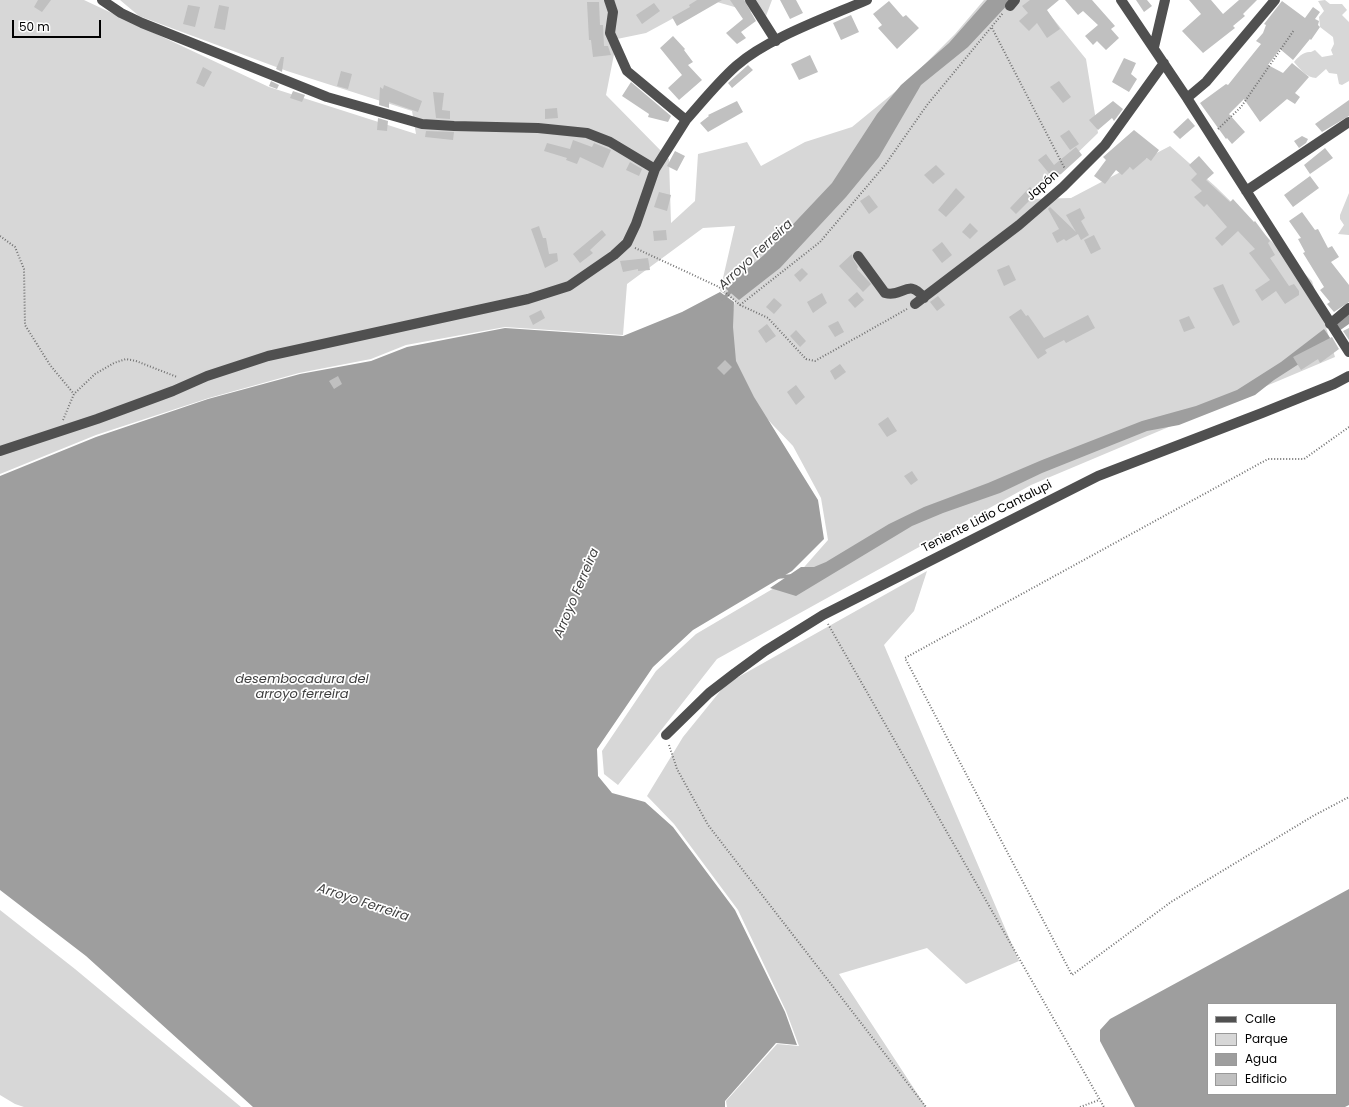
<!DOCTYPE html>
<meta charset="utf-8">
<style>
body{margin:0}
#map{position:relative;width:1349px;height:1107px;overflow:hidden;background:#fff;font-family:Poppins,sans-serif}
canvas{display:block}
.legend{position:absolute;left:1207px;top:1003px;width:130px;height:92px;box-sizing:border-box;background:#fff;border:1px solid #999;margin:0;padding:5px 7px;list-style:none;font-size:12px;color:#000}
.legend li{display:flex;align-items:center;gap:8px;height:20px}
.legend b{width:20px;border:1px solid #999}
.scale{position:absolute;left:12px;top:20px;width:89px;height:18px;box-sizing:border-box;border:2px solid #000;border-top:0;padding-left:5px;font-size:12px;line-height:14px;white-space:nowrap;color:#000;-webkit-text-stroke:3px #fff;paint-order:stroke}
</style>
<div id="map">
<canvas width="1349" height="1107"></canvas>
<ul class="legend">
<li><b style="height:5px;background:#505050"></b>Calle</li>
<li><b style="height:11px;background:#d7d7d7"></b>Parque</li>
<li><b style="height:11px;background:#9e9e9e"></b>Agua</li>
<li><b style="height:11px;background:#c0c0c0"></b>Edificio</li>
</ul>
<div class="scale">50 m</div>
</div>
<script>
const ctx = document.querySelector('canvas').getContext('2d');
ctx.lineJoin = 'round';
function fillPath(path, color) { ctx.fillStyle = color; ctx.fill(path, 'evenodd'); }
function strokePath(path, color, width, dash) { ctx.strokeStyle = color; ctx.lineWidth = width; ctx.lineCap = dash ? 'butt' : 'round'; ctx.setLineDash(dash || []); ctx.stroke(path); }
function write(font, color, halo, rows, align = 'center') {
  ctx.font = font + ' Poppins,sans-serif'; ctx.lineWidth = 3.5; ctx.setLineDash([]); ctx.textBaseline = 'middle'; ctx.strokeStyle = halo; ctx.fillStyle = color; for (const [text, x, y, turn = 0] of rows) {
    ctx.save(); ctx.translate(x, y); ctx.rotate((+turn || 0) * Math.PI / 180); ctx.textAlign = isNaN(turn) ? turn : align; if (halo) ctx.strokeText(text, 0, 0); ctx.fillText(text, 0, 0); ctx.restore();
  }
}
fillPath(new Path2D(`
 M0 0H84L269 87 416 134 412 111 287 71 139 16 120 0H707L646 33 617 39 606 95 669 159 671 223 695 201 698 154 747 142 761 166 805 142 852 127 907 82 955 34 984 0H1038L1086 59 1098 133 1030 199 1071 198 1170 146 1216 187 1312 281 1335 357 1031 485 717 659 618 785 604 774 602 751 656 671 696 634 798 574 828 540 821 498 793 446 750 401 730 367 729 327 735 301 720 291 735 226 703 228 627 284 623 335 505 327 406 345 371 359 299 373 209 398 96 435 0 474Z
 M710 0H772L766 16Z
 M1325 0 1330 4H1342L1347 10 1342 15 1349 22V81L1342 85 1339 84 1337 74 1329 73 1326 69 1316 78C1307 78 1300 69 1294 62 1298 57 1304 51 1311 52L1315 50 1322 57 1333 55 1331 50 1334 44 1333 37 1320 27 1319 17 1324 11 1318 1Z
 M1349 193V235L1338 234 1344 225 1340 219V215Z
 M927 571 914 611 884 645 1019 961 966 984 927 948 839 974 926 1107H727L726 1101 777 1044 799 1046 786 1011 738 910 674 824 647 796 683 737 726 684Z
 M0 910 75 969 241 1107H24L15 1104 0 1095Z`), '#d7d7d7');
fillPath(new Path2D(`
 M987 0H1012L968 47 921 85 879 157 846 197 780 268 739 300 725 288 764 255 832 183 877 114 901 85 949 43Z
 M720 292 734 302 733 327 736 361 754 397 818 500 824 539 792 571 693 630 653 667 597 749 598 776 612 793 645 802 673 827 735 910 785 1012 797 1045 776 1043 725 1101V1107H253L86 956 0 890V476L96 437 208 399 300 374 371 361 407 347 505 328 623 336 682 312Z
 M1349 312V324L1339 331 1336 324Z
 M1324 329 1333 342 1274 380 1255 395 1179 425 1147 431 1042 473 1000 493 943 513 912 526 796 596 770 588 801 567H814L826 562 889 524 924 507 988 483 1042 460 1142 421 1196 406 1237 390 1281 362Z
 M1349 889V1105L1345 1107H1135L1100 1041V1030L1110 1019ZM1208 1004H1336V1094H1208Z`), '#9e9e9e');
strokePath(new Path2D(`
 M723 299 733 289
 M778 577 791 576`), '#9e9e9e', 3.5);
fillPath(new Path2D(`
 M38 0H51L42 12 34 7Z
 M697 0H722L677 26 672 17 690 7 689 5Z
 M730 0H744L756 21 741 32 746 38 737 44 726 33 743 19Z
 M780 0H796L803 13 790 19Z
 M1030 0H1059L1047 10 1060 29 1047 38 1037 23 1029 31 1019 21 1028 13 1022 6Z
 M1065 0H1092L1115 26 1111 29 1119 38 1106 50 1097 41 1093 45 1085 36 1098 25 1083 11 1078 15Z
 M1136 0H1147L1152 6 1144 12Z
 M1189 0H1211L1223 14 1239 0H1257L1243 14 1245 16 1233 26 1235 28 1203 53 1182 31 1201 14Z
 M889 1 903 17 906 15 919 28 897 49 878 28 882 25 873 14Z
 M1282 1 1305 18 1313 7 1320 12 1315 19 1319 21 1318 25 1320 27 1311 40 1310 39 1293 60 1280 49 1268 65 1283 73 1292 63 1309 77 1295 93 1300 97 1295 104 1287 99 1260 122 1244 99 1229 114 1245 132 1232 144 1227 138 1226 139 1200 103 1226 84 1228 85 1244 65 1261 44 1256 41 1263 33 1266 25 1264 24Z
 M587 2H599L600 25H603L604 46H608L611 55 593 57 591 40H589Z
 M654 3 660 11 642 24 636 15Z
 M188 5 200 7 195 27 183 24Z
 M219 5 229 7 225 30 214 28Z
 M851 15 859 32 841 40 833 23Z
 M673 36 685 49 684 50 693 62 688 65 702 80 679 100 668 88 682 75 660 48Z
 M810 55 818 72 799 80 791 64Z
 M281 57H284L282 72 276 69Z
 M1124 58 1136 63 1131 74 1137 79 1129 92 1112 82Z
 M748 65 753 70 732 88 728 83Z
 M203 67 212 72 204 87 196 83Z
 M341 71 352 74 348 89 337 86Z
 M271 81 279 85 277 89 269 86Z
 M1059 81 1071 97 1063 103 1050 87Z
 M631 82 671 116 668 122 648 117 649 114 622 96Z
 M384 85 422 101 418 112 389 102V108L379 105 380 87 383 89Z
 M293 91 305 95 302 102 290 98Z
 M433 92 444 93 442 110 450 111V119L436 118Z
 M1349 100V116L1322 132 1315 124Z
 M737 101 743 112 708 132 700 123 709 116 708 115Z
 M1113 101 1123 109 1114 121 1112 118 1098 130 1089 120Z
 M557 108 558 118 545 119V109Z
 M378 118 388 121 387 131 377 130Z
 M1188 118 1195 126 1180 139 1173 132Z
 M1069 130 1079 144 1070 150 1060 136Z
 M1134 130 1159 150 1151 161 1147 158 1133 170 1130 167 1122 175 1116 170 1105 184 1094 176 1106 160 1103 157Z
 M426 131 454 132 453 140 425 137Z
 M1302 136 1308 139 1306 143 1299 148 1294 141Z
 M573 140 592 147 594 143 611 150 603 168 580 157 577 164 566 160 567 158 544 151 547 143 570 149Z
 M1076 147 1082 155 1061 174 1053 178 1038 160 1046 154 1054 165Z
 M1325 148 1333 158 1310 174 1304 165Z
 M675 151 685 156 677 171 667 166Z
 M1199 156 1214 173 1206 180 1230 202 1233 199 1254 222 1255 221 1270 241 1268 243 1275 255 1270 258 1289 286 1294 284 1299 291V295L1285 304 1276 291 1262 301 1255 290 1270 280 1249 253 1255 249 1238 231 1222 246 1215 238 1227 227 1207 204 1204 207 1194 197 1202 191 1191 180 1197 174 1189 165Z
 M630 162 642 169 639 176 626 170Z
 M936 165 945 174 933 184 924 175Z
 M1310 176 1319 188 1293 207 1284 195Z
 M1030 187 1036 194 1016 214 1010 208Z
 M956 188 965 197 946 217 938 210Z
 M659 192 671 195 667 211 654 207Z
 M869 195 878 207 869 214 860 201Z
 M1050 207 1076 232 1066 215 1080 208 1085 218 1081 221 1089 235 1081 240 1078 234 1066 241 1064 239 1057 243 1052 233 1059 229 1048 209Z
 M1302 212 1315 230 1318 229 1328 248 1332 246 1339 257 1331 262 1349 285V302L1334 312 1327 304 1330 302 1320 290 1324 287 1303 253 1305 252 1298 239 1301 238 1289 221Z
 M970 223 978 231 970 239 962 232Z
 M539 226 543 238H546L549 254 557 253 558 261 545 268 531 229Z
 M602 230 606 235 590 250 593 253 580 263 573 254Z
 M666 230 667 240 654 241 653 231Z
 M1094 235 1101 249 1091 254 1084 240Z
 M942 242 952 255 942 263 932 250Z
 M852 254 853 259 858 267 857 269 871 284 863 292 839 266Z
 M648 258 650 270 638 271V269L623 272 620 261Z
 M1009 265 1016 280 1004 286 997 270Z
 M802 268 808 274 800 282 794 275Z
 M1223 284 1240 322 1233 326 1213 288Z
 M857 292 864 300 855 308 848 300Z
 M822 293 827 303 813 313 807 302Z
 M938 296 945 305 937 311 930 302Z
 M774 298 782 305 774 314 766 307Z
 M1021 309 1026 316 1028 315 1044 338 1088 315 1095 328 1066 343 1064 340 1045 350 1047 353 1038 359 1009 317Z
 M541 310 545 318 533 325 529 316Z
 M1189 316 1195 328 1184 332 1179 320Z
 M838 321 844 332 835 337 828 326Z
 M767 324 776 336 766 343 758 331Z
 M1349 328V340L1343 331Z
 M796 330 806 341 800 347 790 336Z
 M1332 337 1339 349 1320 363 1318 359 1301 370 1293 357Z
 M725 360 732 367 724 375 717 368Z
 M840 364 846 372 835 380 830 371Z
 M338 376 342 384 334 389 329 381Z
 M796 385 805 397 796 405 787 392Z
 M888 417 897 431 887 437 878 424Z
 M912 471 918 480 911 485 904 476Z`), '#c0c0c0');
strokePath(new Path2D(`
 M992 28 1065 169
 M1218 129 1241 107 1294 30
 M0 236 15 247 24 269 25 325 50 365 74 394
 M635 248 719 287 740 305 768 318 806 359 815 361 907 309
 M740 305 820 242 885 165 927 105 1003 13
 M63 420 74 394 95 374 114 363 126 359 136 361 177 377
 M1349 427 1304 459H1268L905 658 1072 975 1171 902 1313 816 1349 797
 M828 624 1104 1107
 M669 745 677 769 708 825 926 1107
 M1080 1107 1099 1100`), '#727272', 2, [1, 2]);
strokePath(new Path2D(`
 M102 0 121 13 142 23 327 97 422 124 454 126 538 128 587 133 610 142 655 169
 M609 0 613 12 610 33 627 71 686 120C702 102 718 82 736 66 768 38 828 17 867 0
 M750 0 776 41
 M1121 0 1187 98 1349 352
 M1010 6 1015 0
 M1154 47 1165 0
 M1187 98 1206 82 1275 0
 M1246 191 1349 122
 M858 256 885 293C903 298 908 277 924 298
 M915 304 1019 225 1063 187 1105 145 1164 63
 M1330 324 1349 308
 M0 451 97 419 173 391 207 376 268 356 528 299 569 286 614 255 627 243 636 224 655 169 686 120
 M666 735 709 693 735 673 765 651 823 615 1098 476 1262 413 1334 384 1349 376`), '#505050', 10);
write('12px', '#000', '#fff', [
 ["Japón",1043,186,-42],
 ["Teniente Lidio Cantalupi",987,517,-27]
]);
write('italic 13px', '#3f3f3f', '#fff', [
 ["Arroyo Ferreira",756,255,-43],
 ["Arroyo Ferreira",577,593,-67],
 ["desembocadura del",302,680],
 ["arroyo ferreira",302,695],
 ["Arroyo Ferreira",363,903,18]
]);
</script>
